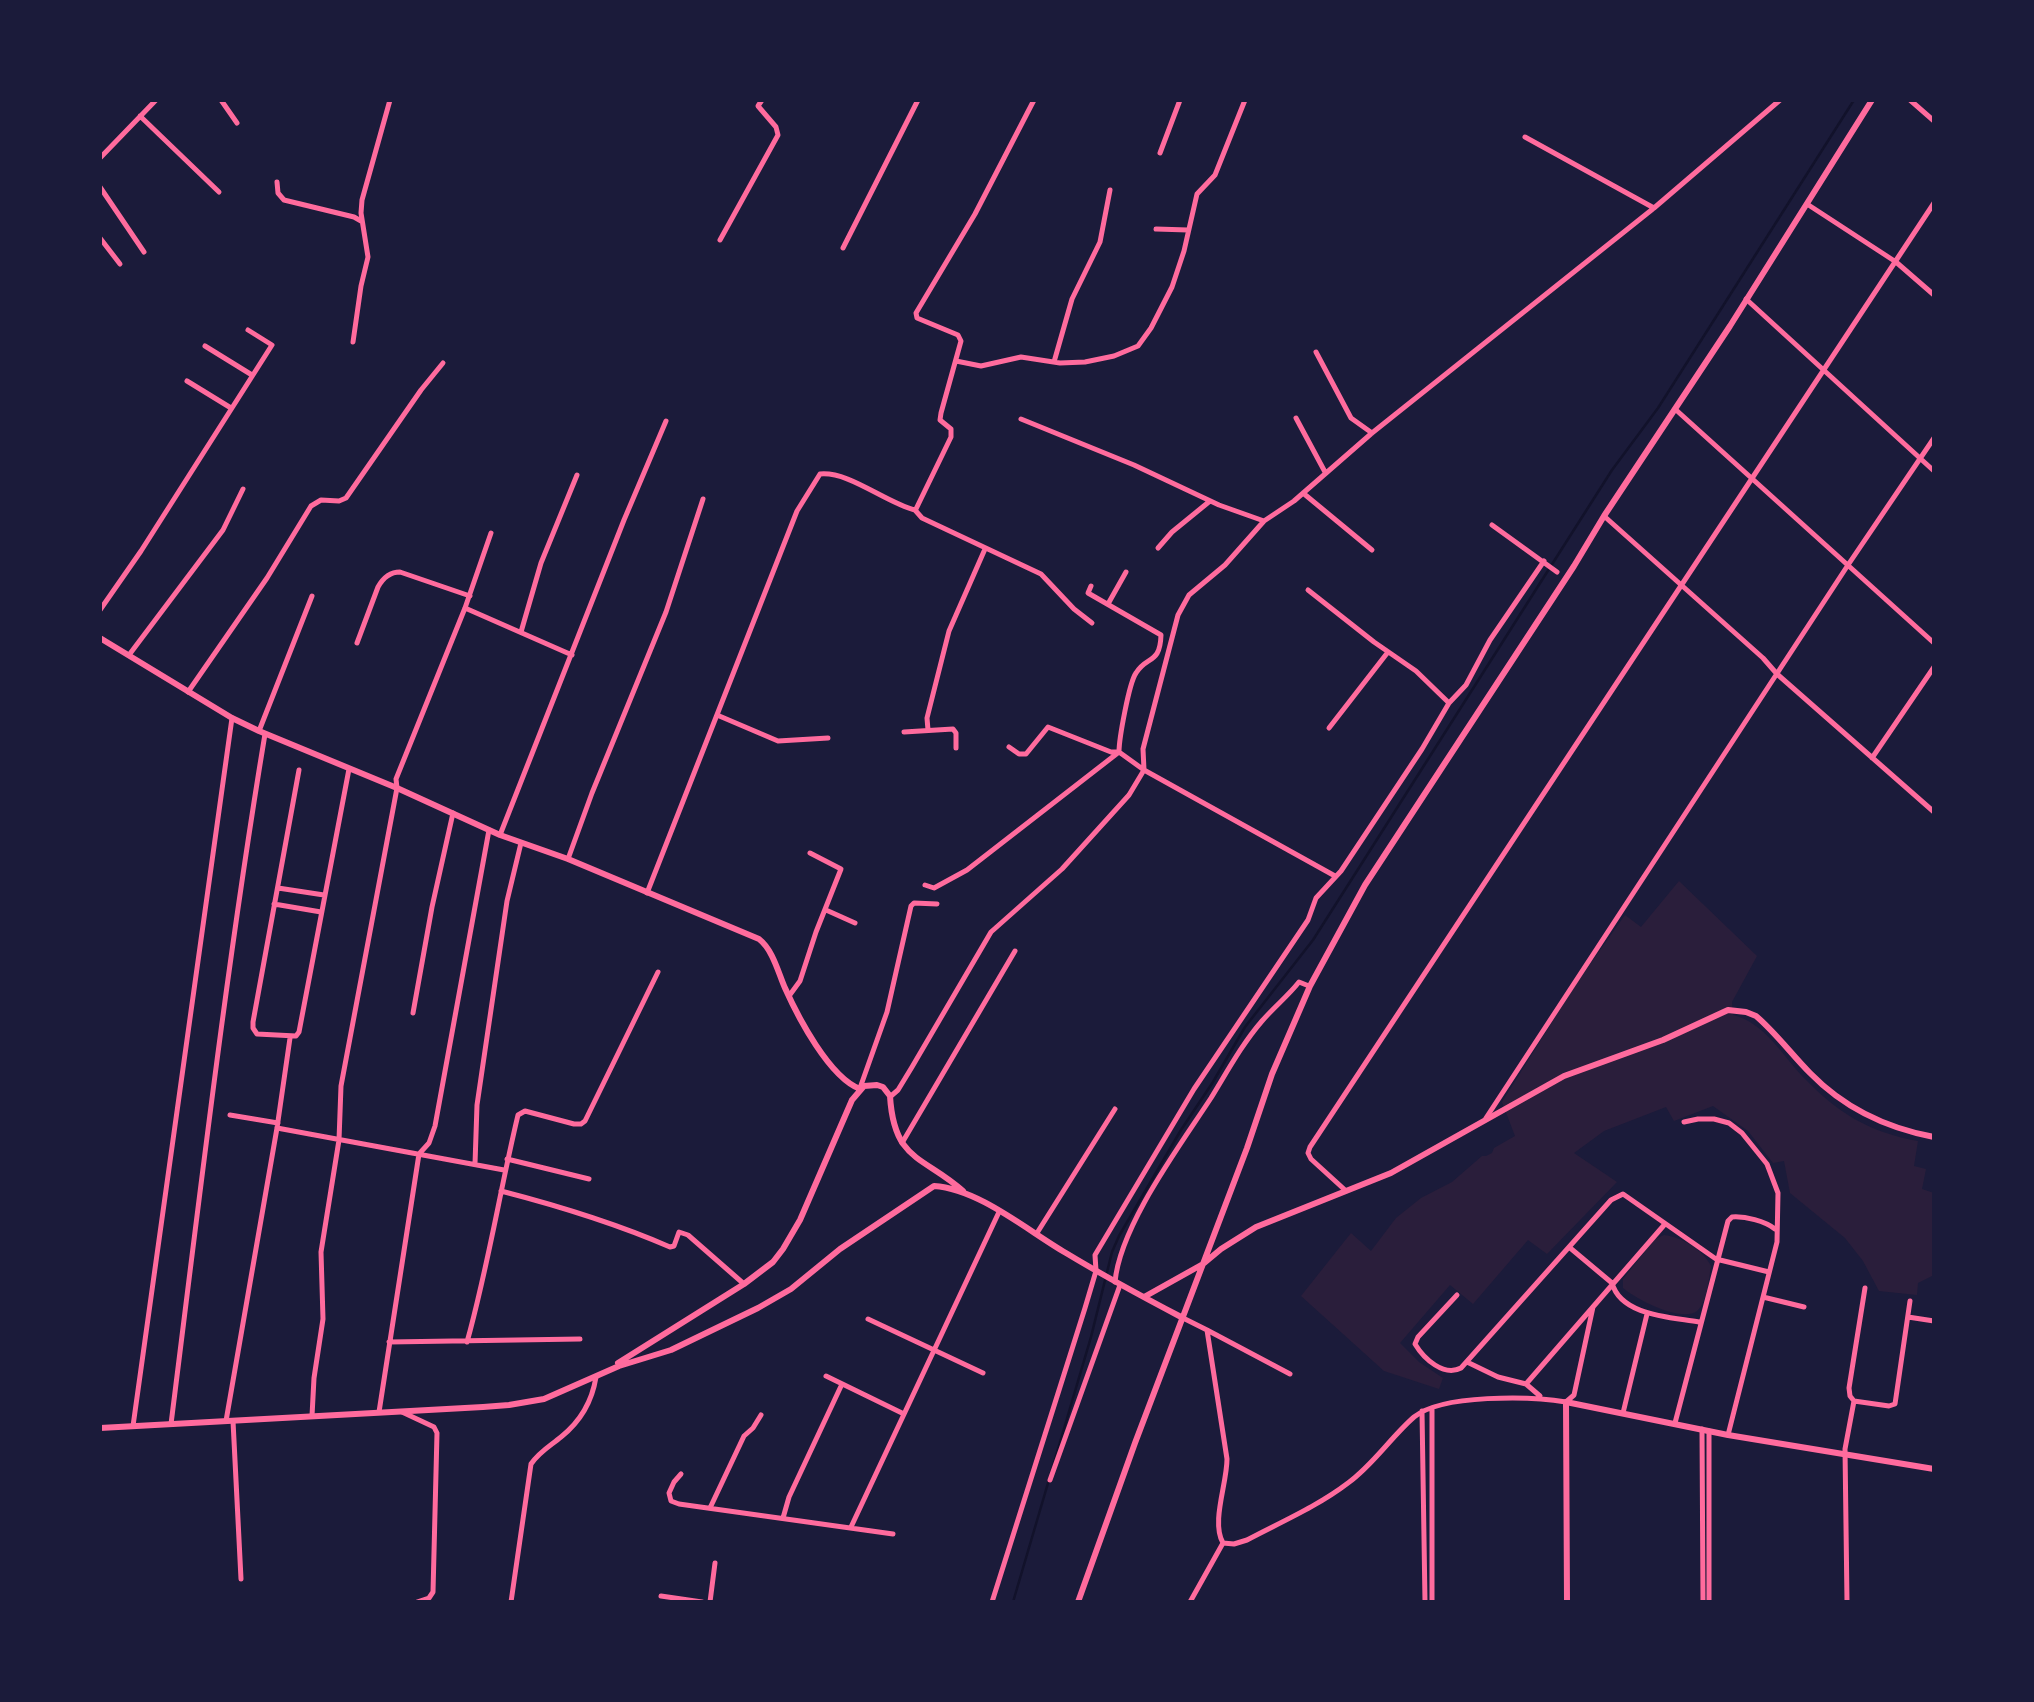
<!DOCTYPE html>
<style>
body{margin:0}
#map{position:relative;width:2034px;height:1702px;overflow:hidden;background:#1b1b3a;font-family:"PT Sans",sans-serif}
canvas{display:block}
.frame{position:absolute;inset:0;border:102px solid #1b1b3a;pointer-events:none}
</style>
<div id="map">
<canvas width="2034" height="1702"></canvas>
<div class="frame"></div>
</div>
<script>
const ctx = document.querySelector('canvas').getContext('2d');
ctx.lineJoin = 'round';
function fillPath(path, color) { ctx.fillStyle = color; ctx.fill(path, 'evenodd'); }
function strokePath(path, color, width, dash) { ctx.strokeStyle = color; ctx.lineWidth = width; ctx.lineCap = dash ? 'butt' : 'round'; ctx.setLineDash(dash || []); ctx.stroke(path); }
fillPath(new Path2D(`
 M1679 881 1757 956 1732 1002 1733 1015C1765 1023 1782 1055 1803 1077 1838 1113 1868 1132 1918 1141L1914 1166 1926 1169 1922 1189 1934 1193V1275L1918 1283 1917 1295 1879 1291 1863 1261 1845 1238 1790 1193 1784 1161 1773 1163 1748 1131 1713 1106 1674 1121 1666 1107 1604 1131 1574 1153 1617 1182 1547 1254 1528 1240 1473 1304 1450 1285 1400 1343 1419 1362 1443 1378 1439 1389 1384 1371 1301 1296 1351 1233 1371 1251 1396 1218 1421 1198 1452 1182 1482 1156H1486L1492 1153 1494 1148 1515 1136 1502 1102 1576 984 1625 915 1641 927Z
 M1664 1235C1682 1237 1703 1250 1711 1266 1709 1278 1707 1303 1697 1311 1681 1323 1636 1299 1623 1288V1279L1655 1239Z`), '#2a1e3b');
strokePath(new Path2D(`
 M1013 1602 1091 1337 1112 1252 1119 1236 1181 1130 1213 1082 1245 1027 1313 940 1612 470 1658 408 1854 100`), '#12122b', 2.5);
strokePath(new Path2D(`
 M221 100 237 123
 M1910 100 1934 121
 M140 116 219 192
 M1525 137 1654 208
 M1160 153 1180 100
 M100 158 156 100
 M277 182 278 193 284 200 354 217 361 221
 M100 187 144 252
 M1807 204 1896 262 1934 295
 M1156 229 1188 230
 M100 238 120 264
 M720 240 778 135 776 127 758 106 762 100
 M843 248 918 100
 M1746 299 1934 471
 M353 342 361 286 368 257 361 213 362 200 390 100
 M205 346 252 375
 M1316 352 1351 418 1372 433
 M956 361 981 366 1021 357 1060 363 1085 362 1114 356 1138 346 1151 328 1172 287 1184 251 1197 194 1215 175 1245 100
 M1054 362 1072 299 1100 242 1110 190
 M187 381 231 408
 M1675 409 1934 643
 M1296 418 1325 472
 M1021 419 1134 465 1219 505 1264 521
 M1303 493 1372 550
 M916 509 951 437V429L940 420 941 413 961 341 958 335 917 318 916 313 975 214 1034 100
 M1604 516 1763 658 1777 674 1934 812
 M1492 525 1557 572
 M1158 548 1172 532 1210 501
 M1308 590 1374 642 1416 671 1449 703
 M1108 604 1126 572
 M465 608 572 655
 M100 610 141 551 272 345 248 330
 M521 632 541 563 577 475
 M357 643 378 587C383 578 390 572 400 572L470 596
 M129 655 223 530 243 489
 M188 692 267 578 311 506 321 500 339 501 346 498 421 390 443 363
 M717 715 778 741 828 738
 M1329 728 1388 652
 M928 730 927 718 949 631 985 549
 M259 731 312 596
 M904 732 953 729 956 733V748
 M1009 747 1019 754H1026L1048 727 1111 752H1119L1144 770 1335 876
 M1872 758 1934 667
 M299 770 253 1022V1028L257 1034 296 1036 299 1032 349 769
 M500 835 624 520 666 421
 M568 859 592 793 666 612 703 499
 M925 885 934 888 967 870 1119 752C1119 739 1129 683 1136 673 1147 655 1160 665 1161 635L1088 593 1091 586
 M278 888 324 895
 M647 893 797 511 820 474C849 471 886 503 915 510L922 518 1041 574 1074 609 1092 623
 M274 904 321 912
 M826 910 855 923
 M789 996 800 981 816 932 841 869 810 853
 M413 1013 432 907 453 813
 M860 1088 887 1012 911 906 914 903 937 904
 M891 1096 898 1090 912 1067 991 932 1062 869 1129 795 1144 770 1143 749 1178 615 1189 595 1225 565 1264 521 1294 501 1372 433 1654 208 1780 100
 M230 1115 278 1123
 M1486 1118 1848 565 1934 438
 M1684 1122 1698 1119H1714L1729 1123 1742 1133 1767 1164 1778 1193 1777 1242 1728 1435
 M277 1128 504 1170
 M902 1143 1015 951
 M507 1159 589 1179
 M475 1164 477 1105 507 901 521 843
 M1345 1190 1311 1159 1308 1153 1310 1147 1934 203
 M501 1191C559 1206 615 1223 670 1247L674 1246 679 1232 688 1235 744 1284
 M1037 1233 1115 1109
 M1569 1247 1612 1283C1621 1316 1671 1317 1699 1322
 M1115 1282C1120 1226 1179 1147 1211 1098 1227 1072 1242 1044 1262 1021 1274 1007 1288 996 1299 982L1309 986
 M1457 1295 1418 1337 1415 1344C1424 1359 1444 1377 1461 1368L1611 1200 1623 1194 1716 1259 1769 1272
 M1763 1297 1804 1307
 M1908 1317 1934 1321
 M1183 1318 1207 1330 1227 1459C1227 1484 1211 1522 1223 1543L1234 1544 1247 1540C1281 1522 1318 1506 1348 1483 1373 1465 1391 1437 1414 1417 1442 1394 1531 1396 1566 1402L1574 1395 1593 1307
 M868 1319 983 1373
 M1207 1330 1290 1374
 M389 1342 580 1339
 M467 1342C488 1267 500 1190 518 1115L525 1111 574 1124H581L585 1121 658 972
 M1467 1362 1498 1377 1526 1384 1540 1396
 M826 1376 904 1414
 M1526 1384 1665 1224
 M1854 1401 1889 1406 1895 1404 1910 1301
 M1432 1408V1602
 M1422 1411 1425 1602
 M379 1412 419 1154 429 1143 435 1126 489 830
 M402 1412 434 1427 437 1433 433 1592 429 1598 417 1602
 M1623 1413 1647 1314
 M312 1416 314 1378 323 1319 321 1252 339 1140 341 1086 397 788 396 779 465 608 491 533
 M226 1421 277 1128 290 1038
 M233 1421 241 1579
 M1675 1423 1728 1221 1732 1217C1745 1216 1765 1221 1775 1229
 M171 1424C200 1193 227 963 265 734
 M133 1426 232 718
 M1702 1429 1703 1602
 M1709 1431V1602
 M681 1474 674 1482 669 1493 671 1501 679 1504 893 1534
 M1050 1480 1120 1285
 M710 1508 744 1436 753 1428 761 1415
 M783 1518 789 1497 842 1384
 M851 1527 999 1212
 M661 1596 702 1602
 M511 1602 531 1464C539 1452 550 1446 561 1437 581 1421 592 1402 596 1377
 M710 1602 715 1563
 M992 1602 1085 1308 1096 1271 1095 1255 1194 1089 1308 920 1316 898 1341 871 1422 749 1449 703 1466 685 1490 640 1544 561
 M1190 1602 1223 1543
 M1847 1602 1845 1449 1854 1401 1850 1396 1849 1388 1865 1288`), '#ff6b9d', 5);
strokePath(new Path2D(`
 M100 638 232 718 259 731 397 788 500 835 568 859 759 939C773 950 778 972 785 988 798 1017 829 1077 860 1089
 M1144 1297 1203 1264 1221 1249 1256 1227 1391 1173 1564 1076 1663 1040 1728 1010 1746 1012 1756 1016C1776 1033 1792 1055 1810 1073 1844 1108 1886 1128 1934 1137
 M618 1363 744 1284 773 1262 783 1249 800 1220 852 1100 864 1086 877 1085 883 1087 890 1096C894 1162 924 1156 963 1191
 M100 1428 483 1407 509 1405 544 1399 619 1366 671 1350 758 1308 791 1289 840 1249 934 1186C979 1189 1028 1231 1066 1253 1104 1276 1143 1297 1183 1318
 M1078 1602 1135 1443 1247 1148 1272 1074 1310 986 1365 885 1574 566 1604 516 1730 326 1872 100
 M1567 1602 1566 1402 1728 1435 1934 1469`), '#ff6b9d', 6);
</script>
